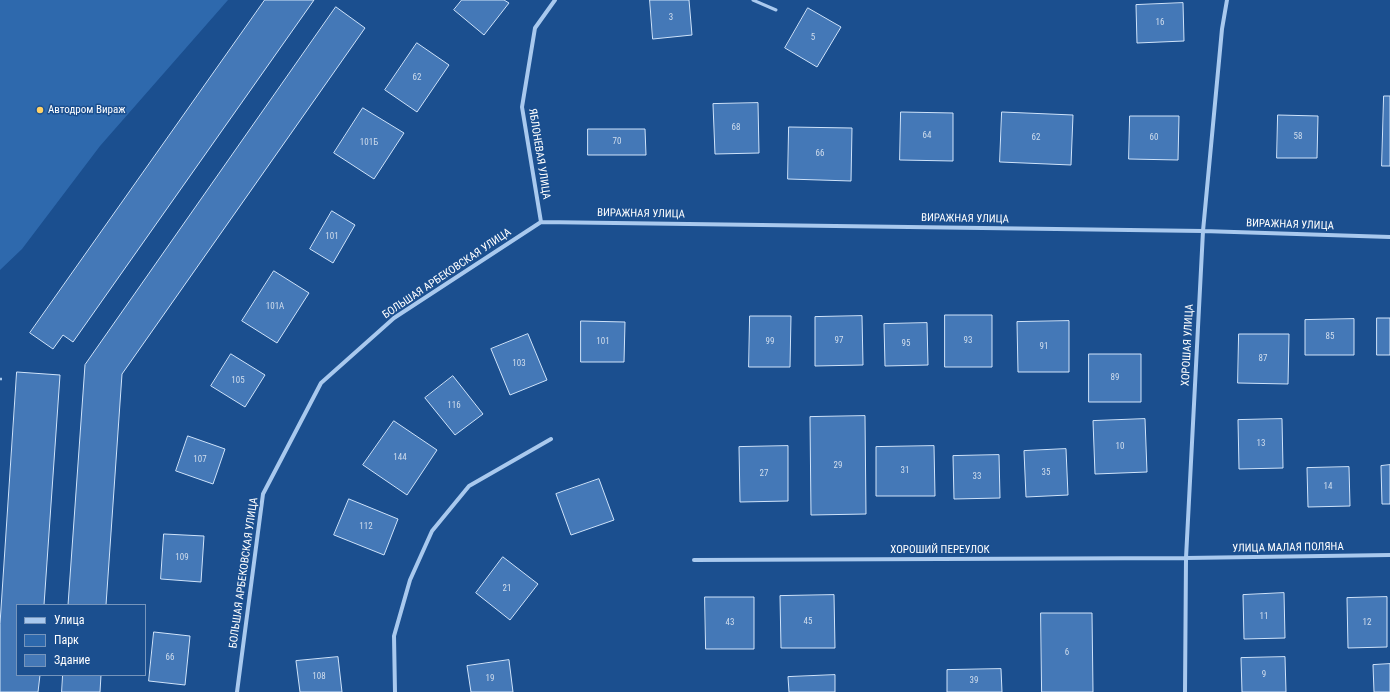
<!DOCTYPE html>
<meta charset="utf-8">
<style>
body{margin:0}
#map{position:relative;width:1390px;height:692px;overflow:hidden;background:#1b4f8f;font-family:"Roboto Condensed",sans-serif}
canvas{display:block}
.legend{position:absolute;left:16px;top:604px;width:130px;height:72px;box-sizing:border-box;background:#1b4f8f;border:1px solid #7695bc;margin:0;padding:5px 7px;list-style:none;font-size:12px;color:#fff}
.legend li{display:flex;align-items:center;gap:8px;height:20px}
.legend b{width:20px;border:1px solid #7695bc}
</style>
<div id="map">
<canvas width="1390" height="692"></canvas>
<ul class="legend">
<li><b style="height:5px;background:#a9c9ee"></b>Улица</li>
<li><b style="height:11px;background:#2e69ad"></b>Парк</li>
<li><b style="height:11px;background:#4478b7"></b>Здание</li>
</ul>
</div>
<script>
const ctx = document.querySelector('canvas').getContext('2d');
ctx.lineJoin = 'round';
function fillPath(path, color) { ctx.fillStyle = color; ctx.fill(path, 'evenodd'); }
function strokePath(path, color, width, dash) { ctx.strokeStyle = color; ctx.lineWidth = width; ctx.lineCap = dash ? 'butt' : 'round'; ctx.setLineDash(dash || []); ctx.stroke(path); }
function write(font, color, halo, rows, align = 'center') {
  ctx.font = font + ' "Roboto Condensed",sans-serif'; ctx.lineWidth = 3; ctx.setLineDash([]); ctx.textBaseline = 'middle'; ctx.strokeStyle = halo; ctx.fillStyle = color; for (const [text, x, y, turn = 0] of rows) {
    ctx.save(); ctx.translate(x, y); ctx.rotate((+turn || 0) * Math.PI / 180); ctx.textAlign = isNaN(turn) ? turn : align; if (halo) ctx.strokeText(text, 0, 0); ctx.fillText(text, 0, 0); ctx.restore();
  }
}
fillPath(new Path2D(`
 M0 0H228L100 146 22 249 0 270Z`), '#2e69ad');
const building = new Path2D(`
 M265 0H314L73 342 63 335 53 349 30 333Z
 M462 0H504L509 3 484 35 454 10Z
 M650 0H689L692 35 653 39Z
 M1183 3 1184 41 1137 43 1136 5Z
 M336 7 365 28 122 374 106 605H68L85 365Z
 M808 8 841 27 817 67 785 48Z
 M417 43 449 65 417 112 385 90Z
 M1384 96H1390V166H1382Z
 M758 103 759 153 715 154 713 104Z
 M363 108 404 133 374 179 334 153Z
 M901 112 953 113V161L900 160Z
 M1002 112 1073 115 1071 165 1000 162Z
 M1278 115 1318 116 1317 158H1277Z
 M1130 116H1179L1178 160 1129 159Z
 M789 127 852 128 851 181 788 179Z
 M588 129H645L646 155H588Z
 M332 211 355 225 333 263 310 249Z
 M274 271 309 293 277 343 242 321Z
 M945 315H992V367H945Z
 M750 316H791L790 367H749Z
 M862 316 863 365 815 366V317Z
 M1377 318H1390V355H1377Z
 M1354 319V355H1305V320Z
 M581 321 625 322 624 362H581Z
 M1069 321V372H1018L1017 322Z
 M927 323 928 365 885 366 884 324Z
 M528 334 547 380 510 395 491 349Z
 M1239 334H1289L1288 384 1238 383Z
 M231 354 265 375 245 407 211 386Z
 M1089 354H1141V402H1089Z
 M17 372 60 375 44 605H17V675H40L38 692H0V624Z
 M453 376 483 414 455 435 425 398Z
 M865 416 866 514 811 515 810 417Z
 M1145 419 1147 472 1095 474 1093 421Z
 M1282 419 1283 468 1239 469 1238 420Z
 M394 421 437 450 407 495 363 465Z
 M188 436 225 449 213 484 176 471Z
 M788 446V501L740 502 739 447Z
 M934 446 935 496H876V447Z
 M1066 449 1068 495 1026 497 1024 451Z
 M999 455 1000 498 954 499 953 456Z
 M1390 465V504H1382L1381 466Z
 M1349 467 1350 506 1308 507 1307 468Z
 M599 479 614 520 571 535 556 494Z
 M349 499 398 519 384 555 334 535Z
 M164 534 204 536 201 582 161 579Z
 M503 557 538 584 510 620 476 593Z
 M1284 593 1285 638 1244 639 1243 595Z
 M834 595 835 648H781L780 596Z
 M705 597H754V649H706Z
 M1387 597V647L1348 648 1347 598Z
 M1041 613H1092L1093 692H1042Z
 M154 632 190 636 185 685 149 681Z
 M338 657 342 692H300L296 661Z
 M1285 657 1286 692H1242L1241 658Z
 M509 660 513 692H471L467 666Z
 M1390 664V692H1374L1373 665Z
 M1001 669 1002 692H947V670Z
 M63 675H101L100 692H62Z
 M835 675V692H789L788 677Z`);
fillPath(building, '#4478b7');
strokePath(building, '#cfe3fa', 1);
strokePath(new Path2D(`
 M0 379H4`), '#a9c9ee', 2.5, [2, 3]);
strokePath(new Path2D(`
 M753 0 776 10`), '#a9c9ee', 3);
strokePath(new Path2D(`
 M541 222 1203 231 1390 237
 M541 222 522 107 535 28 555 0
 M694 560 1186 558 1390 555
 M237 692 263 494 321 383 394 318 541 222
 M395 692 394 636 410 580 432 531 469 486 551 439
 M1185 692 1186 558 1203 231 1222 29 1227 0`), '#a9c9ee', 4);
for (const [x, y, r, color] of [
 [40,110,4,"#ffd166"]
]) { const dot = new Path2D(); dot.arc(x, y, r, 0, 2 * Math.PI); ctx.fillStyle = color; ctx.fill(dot); strokePath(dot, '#1b4f8f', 1.5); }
write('9px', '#d0dded', null, [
 ["3",671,18],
 ["16",1160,23],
 ["5",813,38],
 ["62",417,78],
 ["68",736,128],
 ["64",927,136],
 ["58",1298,137],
 ["62",1036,138],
 ["60",1154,138],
 ["70",617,142],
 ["101Б",369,143],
 ["66",820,154],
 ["101",332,237],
 ["101А",275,307],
 ["85",1330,337],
 ["97",839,341],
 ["93",968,341],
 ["101",603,342],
 ["99",770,342],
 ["95",906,344],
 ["91",1044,347],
 ["87",1263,359],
 ["103",519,364],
 ["89",1115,378],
 ["105",238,381],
 ["116",454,406],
 ["13",1261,444],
 ["10",1120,447],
 ["144",400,458],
 ["107",200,460],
 ["29",838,466],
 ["31",905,471],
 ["35",1046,473],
 ["27",764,474],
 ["33",977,477],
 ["14",1328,487],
 ["112",366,527],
 ["109",182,558],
 ["21",507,589],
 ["11",1264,617],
 ["45",808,622],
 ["43",730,623],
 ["12",1367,623],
 ["6",1067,653],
 ["66",170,658],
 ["9",1264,675],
 ["108",319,677],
 ["19",490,679],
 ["39",974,681]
]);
write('11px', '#fff', '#1b4f8f', [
 ["Автодром Вираж",48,110]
], 'left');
write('11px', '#fff', '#1b4f8f', [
 ["ЯБЛОНЕВАЯ УЛИЦА",539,154,81],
 ["ВИРАЖНАЯ УЛИЦА",641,214,1],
 ["ВИРАЖНАЯ УЛИЦА",965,219,1],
 ["ВИРАЖНАЯ УЛИЦА",1290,225,2],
 ["БОЛЬШАЯ АРБЕКОВСКАЯ УЛИЦА",447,274,-34],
 ["ХОРОШАЯ УЛИЦА",1188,345,-87],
 ["УЛИЦА МАЛАЯ ПОЛЯНА",1288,548,-1],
 ["ХОРОШИЙ ПЕРЕУЛОК",940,550],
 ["БОЛЬШАЯ АРБЕКОВСКАЯ УЛИЦА",244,573,-82]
]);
</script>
